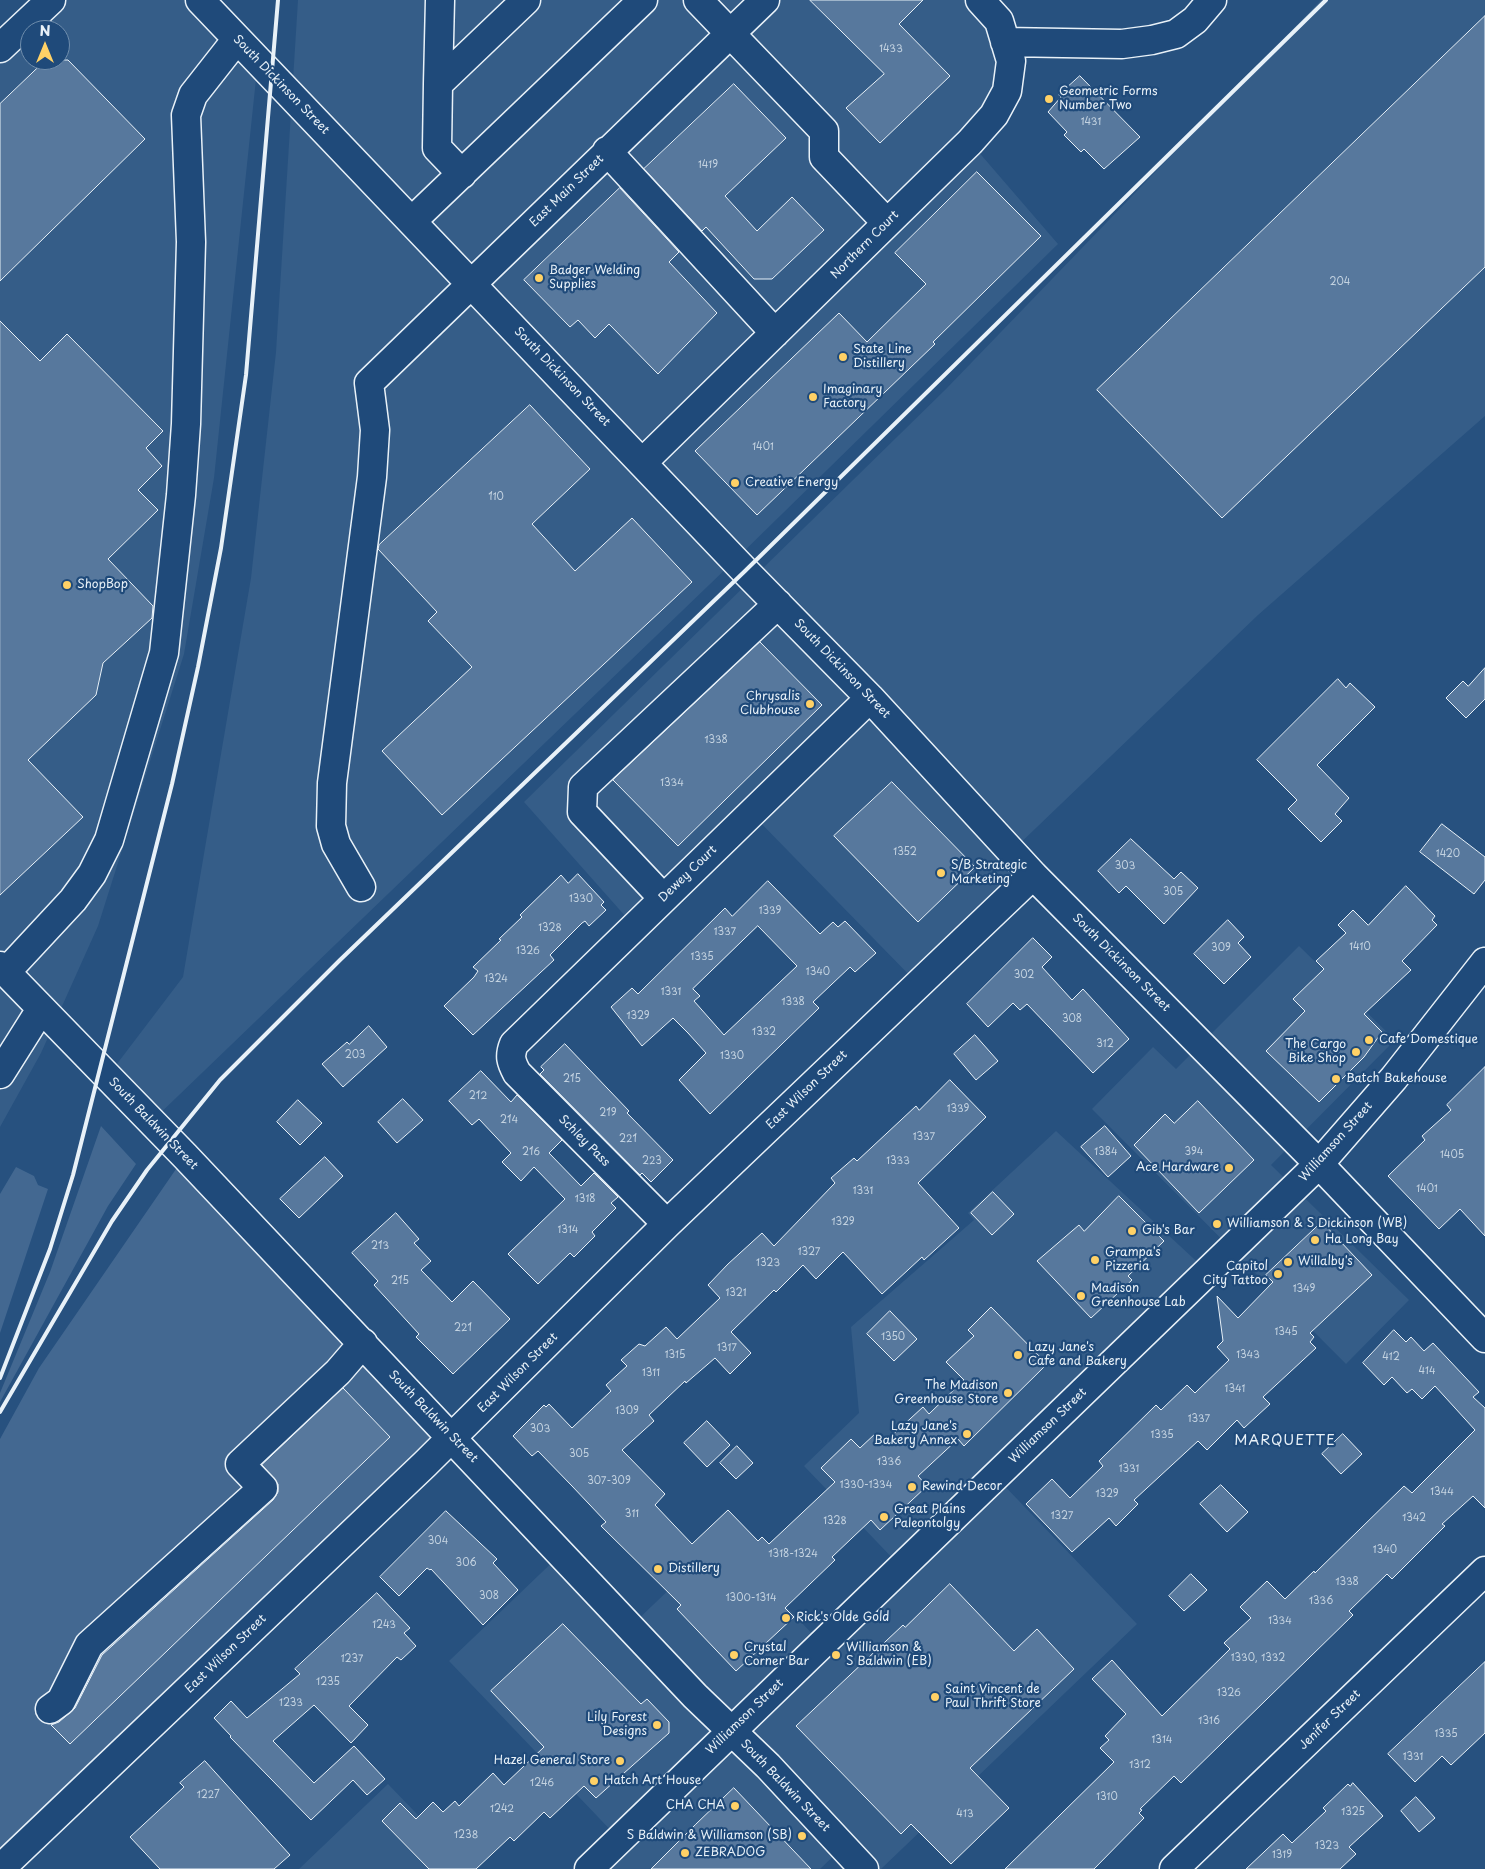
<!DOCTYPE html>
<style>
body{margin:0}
#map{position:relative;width:1485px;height:1869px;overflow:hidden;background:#27517f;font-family:"Playpen Sans",sans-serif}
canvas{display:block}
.north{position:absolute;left:20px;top:20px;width:50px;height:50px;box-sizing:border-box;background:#1f4a7a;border:1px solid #6f8dac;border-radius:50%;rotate:0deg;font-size:14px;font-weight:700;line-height:20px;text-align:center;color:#e8f1f8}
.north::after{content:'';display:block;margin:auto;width:18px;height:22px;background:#ffd166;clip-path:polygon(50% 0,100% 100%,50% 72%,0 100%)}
</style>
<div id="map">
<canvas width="1485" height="1869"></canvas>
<div class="north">N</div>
</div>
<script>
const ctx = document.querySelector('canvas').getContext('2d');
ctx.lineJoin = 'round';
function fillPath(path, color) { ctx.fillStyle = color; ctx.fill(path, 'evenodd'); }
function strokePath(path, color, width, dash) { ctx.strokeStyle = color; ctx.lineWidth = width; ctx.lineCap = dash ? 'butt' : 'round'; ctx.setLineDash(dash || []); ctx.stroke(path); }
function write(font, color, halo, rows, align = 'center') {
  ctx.font = font + ' "Playpen Sans",sans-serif'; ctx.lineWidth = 4.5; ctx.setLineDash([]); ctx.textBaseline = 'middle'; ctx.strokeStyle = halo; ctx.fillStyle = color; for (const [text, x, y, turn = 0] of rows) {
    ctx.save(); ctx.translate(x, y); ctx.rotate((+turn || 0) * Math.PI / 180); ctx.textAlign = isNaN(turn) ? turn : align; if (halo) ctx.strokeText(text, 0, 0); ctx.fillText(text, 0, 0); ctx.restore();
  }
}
fillPath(new Path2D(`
 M51 0H200L258 60 214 478 184 654 98 926 41 1053 0 1127V48ZM30 30H60V60H30Z
 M298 0H980L1011 61 970 142 1058 244 735 560 151 1122 107 1077 183 977 251 578 276 352Z
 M1321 0H1485V416L1258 615 1012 851 1033 875 918 984 751 813 634 926 524 802 946 389Z
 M1299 946 1395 1040 1271 1165 1409 1300 1346 1364 1092 1109 1153 1047 1176 1069Z
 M1056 1131 1207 1271 996 1477 1137 1624 881 1869H864L843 1847 820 1869H590L620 1840 449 1661 562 1553 631 1626 722 1539 821 1643 901 1567 804 1466 859 1413 851 1327 974 1220 968 1213Z
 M388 1784 470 1869H299Z`), '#355d88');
fillPath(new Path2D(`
 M101 1126 136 1164 108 1206 0 1402V1393L50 1272Z
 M185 1156 453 1437 0 1869V1439L39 1368Z
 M16 1167 34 1176 38 1185 48 1189 0 1333V1194Z`), '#436891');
const building = new Path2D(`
 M810 0H923L899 24 950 76 880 143 846 108 884 74Z
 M1485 16V267L1222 518 1097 390Z
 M46 60H68L145 139 0 281V104Z
 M1080 76 1140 137 1104 169 1084 149 1081 152 1064 135 1067 132 1048 112 1061 97 1059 95Z
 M734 84 786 138 725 196 757 231 792 197 824 230 772 279H754L706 227 702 231 644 169Z
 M977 172 1041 236 933 342 935 344 757 515 695 451 839 313 867 342 926 284 895 253Z
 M620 188 679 252 669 262 717 313 658 374 609 324 595 338 578 320 570 327 524 280Z
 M0 321 40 361 67 334 163 431 146 448 162 466 138 490 158 510 108 559 153 606 152 618 103 663 96 695 28 760 83 817 0 895Z
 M530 405 590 469 532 524 575 571 632 518 692 582 442 815 382 751 472 667 428 621 437 612 378 549 379 545Z
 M760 642 822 705 678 846 613 780Z
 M1485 668V699L1466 718 1446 698 1463 681 1468 686Z
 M1338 679 1346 688 1350 683 1375 707 1317 765 1349 798 1335 814 1342 821 1321 842 1288 809 1297 800 1257 760Z
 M892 782 975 867 918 922 834 836Z
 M1442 824 1485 857V880L1474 894 1420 852Z
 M1131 839 1174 879 1181 872 1198 888 1164 924 1126 886 1119 893 1098 871Z
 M578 874 604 902 601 905 606 910 589 926 585 921 582 923 550 955 554 960 473 1035 444 1006 474 977 478 971 473 967 501 940 499 939 522 917 520 915 561 875 568 883Z
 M768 881 820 934 833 922 838 927 845 921 876 953 855 972 850 967 813 1002 819 1008 710 1114 679 1080 706 1053 688 1033 673 1018 642 1046 611 1007 632 988 638 994 725 908 732 916ZM758 926 797 966 724 1035 694 1001 700 996 693 989Z
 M1406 886 1435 916 1432 920 1437 925 1402 961 1411 970 1364 1014 1382 1032 1364 1057 1319 1102 1266 1051 1305 1011 1293 999 1324 969 1316 961 1346 933 1338 925 1353 910 1368 925Z
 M1228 920 1244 937 1238 943 1251 957 1224 984 1194 954Z
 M1033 938 1052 957 1042 967 1072 1000 1083 989 1129 1039 1093 1073 1027 1004 1020 1010 1013 1003 988 1027 967 1004Z
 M369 1026 387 1047 343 1087 322 1064 347 1042 349 1044Z
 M975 1035 998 1061 976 1080 954 1054Z
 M565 1044 629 1111 627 1113 673 1160 651 1182 642 1173 640 1175 540 1074 544 1070 541 1067Z
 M1485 1067V1236L1460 1209 1439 1229 1388 1176 1425 1140 1422 1136 1451 1110 1447 1105Z
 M481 1071 511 1102 517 1095 562 1140 549 1153 581 1186 594 1173 618 1197 611 1203 616 1208 592 1232 595 1236 574 1257 570 1253 538 1284 508 1254 565 1199 534 1167 521 1181 502 1162 511 1153 479 1119 472 1125 449 1101Z
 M950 1080 986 1117 918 1183 959 1228 924 1260 922 1257 882 1294 843 1252 816 1279 803 1265 776 1292 774 1290 731 1332 751 1353 730 1374 715 1358 686 1383 685 1381 649 1415 654 1421 622 1450 665 1494 655 1505 692 1544 728 1510 758 1541 762 1537 769 1544 835 1482 821 1468 851 1439 860 1448 876 1433 885 1442 923 1407 929 1414 964 1380 946 1362 974 1336 968 1330 991 1307 1047 1364 964 1446 958 1439 918 1476 927 1486 880 1530 871 1520 832 1557 835 1560 785 1608 794 1617 736 1671 677 1609 681 1605 601 1526 606 1522 572 1486 538 1451 532 1456 513 1436 544 1405 546 1407 549 1404 572 1428 611 1391 606 1385 627 1366 621 1360 639 1344 645 1346 666 1327 677 1339 720 1298 708 1285 728 1264 762 1233 774 1246 835 1183 831 1178 854 1158 857 1161 916 1106 919 1110Z
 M403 1099 423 1120 397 1143 378 1122Z
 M298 1100 322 1123 300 1145 277 1122Z
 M1198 1101 1254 1160 1199 1213 1134 1145 1165 1114 1174 1123Z
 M1105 1126 1131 1156 1108 1177 1081 1147Z
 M325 1157 343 1176 299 1218 280 1199Z
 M993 1192 1014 1214 992 1235 971 1213Z
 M1119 1196 1164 1241 1128 1276 1132 1280 1091 1318 1037 1261 1079 1225 1084 1231Z
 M396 1213 419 1239 414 1243 431 1261 421 1270 452 1302 473 1281 510 1319 453 1374 416 1337 419 1334 374 1285 378 1281 352 1253Z
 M1322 1222 1372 1275 1310 1333 1314 1337 1310 1342 1316 1348 1263 1397 1270 1404 1244 1428 1237 1420 1207 1450 1198 1441 1134 1500 1138 1504 1116 1526 1109 1518 1072 1552 1026 1504 1052 1479 1070 1498 1103 1466 1099 1461 1156 1405 1161 1410 1187 1385 1195 1393 1229 1360 1217 1347 1223 1341 1217 1296 1238 1318 1273 1282 1266 1275Z
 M890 1311 917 1339 894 1361 867 1334Z
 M1394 1330 1406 1342 1411 1337 1424 1351 1433 1343 1479 1392 1473 1397 1485 1408V1508L1473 1496 1442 1524 1445 1526 1392 1579 1387 1574 1349 1611 1353 1615 1181 1783 1174 1776 1140 1809 1142 1810 1139 1813 1144 1818 1094 1869H1005L1114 1762 1100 1748 1109 1740 1105 1736 1126 1714 1092 1679 1112 1660 1162 1716 1230 1649 1224 1643 1251 1618 1240 1607 1267 1581 1285 1599 1314 1571 1315 1573 1404 1486 1412 1493 1475 1430 1435 1386 1422 1399 1412 1389 1407 1393 1392 1377 1384 1385 1363 1363Z
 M343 1388 390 1437 70 1744 51 1725 59 1722 75 1708 102 1655 273 1500 278 1492V1484L262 1465Z
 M707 1421 730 1445 707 1467 684 1443Z
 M1343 1434 1362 1454 1341 1474 1322 1454Z
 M737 1446 753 1463 736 1479 720 1463Z
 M1221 1485 1248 1512 1227 1532 1200 1504Z
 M446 1511 497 1559 493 1563 518 1590 483 1625 431 1569 430 1570 427 1568 399 1596 380 1577Z
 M1191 1574 1207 1590 1184 1611 1169 1596Z
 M950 1584 1014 1651 1037 1629 1074 1669 970 1768 1009 1808 951 1864 911 1824 901 1834 796 1726 903 1625 905 1627Z
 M377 1593 410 1628 404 1633 416 1646 401 1660 397 1657 349 1706 368 1725 351 1743 314 1705 273 1741 314 1783 354 1746 385 1779 367 1795 353 1780 311 1820 230 1737 231 1736 214 1718 231 1701 247 1718 300 1674 295 1669Z
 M563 1624 641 1704 647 1699 669 1722V1733L596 1798 584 1786 550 1818 544 1812 514 1841 510 1837 476 1869H429L382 1821 400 1803 416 1819 433 1802 443 1812 455 1801 459 1806 493 1773 504 1785 544 1747 491 1691Z
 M1485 1662V1733L1451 1765 1442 1756 1415 1782 1388 1754Z
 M205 1761 290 1855 274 1869H160L130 1837 184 1787 180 1783Z
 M1353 1783 1383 1816 1349 1847 1356 1854 1340 1869H1246L1283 1834 1292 1843 1326 1811 1323 1808 1348 1784 1350 1786Z
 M734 1788 811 1869H651L695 1825Z
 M1416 1797 1435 1818 1419 1832 1401 1811Z`);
fillPath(building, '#57789d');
strokePath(building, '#e8f1f8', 1);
const minor = new Path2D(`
 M200 0 745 571 870 698 1033 875 1319 1164 1485 1338
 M440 0 438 84 526 0
 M698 0 824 131V157L887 223
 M1005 42 1122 44 1152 40 1176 34 1195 20 1212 0
 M438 84 437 148 462 174
 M607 151 775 333
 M412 221 643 0
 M643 462 970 142 994 115 1007 91 1011 61 999 21 980 0
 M361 887 336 844 331 826 332 783 372 477 375 430 369 383 765 0
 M663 898 582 812 583 787 778 604
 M0 966 185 1156 695 1696 768 1766 864 1869
 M6 972 73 900 92 874 109 840 164 653 181 495 186 424 191 242 186 115 193 95 237 39
 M0 1074 41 1009
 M667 1224 517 1073C511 1062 509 1056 514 1044L870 698
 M50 1709 61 1701 89 1645 263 1488 240 1464 338 1372 363 1343
 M0 1869 425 1464 667 1224 1033 875
 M589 1869 1319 1164 1394 1078 1485 962
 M1174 1869 1485 1571`);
const major = new Path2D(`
 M0 48 51 0`);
strokePath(minor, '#e8f1f8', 31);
strokePath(major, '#e8f1f8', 31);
strokePath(minor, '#1f4a7a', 28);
strokePath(major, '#1f4a7a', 28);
strokePath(new Path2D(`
 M0 1378 50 1249 73 1175 172 784 198 667 221 548 246 375 278 0
 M0 1412 112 1221 147 1170 220 1080 340 960 745 571 1326 0`), '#e8f1f8', 4);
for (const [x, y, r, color] of [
 [1049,99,5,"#ffd166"],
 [539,278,5,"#ffd166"],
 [843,357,5,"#ffd166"],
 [813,397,5,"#ffd166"],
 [735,483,5,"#ffd166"],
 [67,585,5,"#ffd166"],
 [810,704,5,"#ffd166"],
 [941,873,5,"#ffd166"],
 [1369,1040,5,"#ffd166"],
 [1356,1052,5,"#ffd166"],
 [1336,1079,5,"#ffd166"],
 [1229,1168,5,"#ffd166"],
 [1217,1224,5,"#ffd166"],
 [1132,1231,5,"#ffd166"],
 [1315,1240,5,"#ffd166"],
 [1095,1260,5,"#ffd166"],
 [1288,1262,5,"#ffd166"],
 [1278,1274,5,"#ffd166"],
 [1081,1296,5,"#ffd166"],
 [1018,1355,5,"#ffd166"],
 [1008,1393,5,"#ffd166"],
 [967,1434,5,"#ffd166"],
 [912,1487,5,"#ffd166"],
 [884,1517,5,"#ffd166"],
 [658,1569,5,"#ffd166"],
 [786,1618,5,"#ffd166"],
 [734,1655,5,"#ffd166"],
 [836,1655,5,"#ffd166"],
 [935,1697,5,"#ffd166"],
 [657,1725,5,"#ffd166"],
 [620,1761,5,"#ffd166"],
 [594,1781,5,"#ffd166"],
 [735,1806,5,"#ffd166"],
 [802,1836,5,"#ffd166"],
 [685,1853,5,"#ffd166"]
]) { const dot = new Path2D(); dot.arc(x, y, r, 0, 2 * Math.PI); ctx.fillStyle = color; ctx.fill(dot); strokePath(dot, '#1f4a7a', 2); }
write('10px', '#c4d3e1', null, [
 ["1433",891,49],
 ["1431",1091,122],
 ["1419",708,165],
 ["204",1340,282],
 ["1401",763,447],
 ["110",496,497],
 ["1338",716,740],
 ["1334",672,783],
 ["1352",905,852],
 ["1420",1448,854],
 ["303",1125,866],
 ["305",1173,892],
 ["1330",581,899],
 ["1339",770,911],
 ["1328",550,928],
 ["1337",725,932],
 ["1410",1360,947],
 ["309",1221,948],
 ["1326",528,951],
 ["1335",702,957],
 ["1340",818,972],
 ["302",1024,975],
 ["1324",496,979],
 ["1331",671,992],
 ["1338",793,1002],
 ["1329",638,1016],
 ["308",1072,1019],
 ["1332",764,1032],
 ["312",1105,1044],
 ["203",355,1055],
 ["1330",732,1056],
 ["215",572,1079],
 ["212",478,1096],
 ["1339",958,1109],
 ["219",608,1113],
 ["214",509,1120],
 ["1337",924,1137],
 ["221",628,1139],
 ["216",531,1152],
 ["1384",1106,1152],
 ["394",1194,1152],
 ["1405",1452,1155],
 ["223",652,1161],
 ["1333",898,1161],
 ["1401",1427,1189],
 ["1331",863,1191],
 ["1318",585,1199],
 ["1329",843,1222],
 ["1314",568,1230],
 ["213",380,1246],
 ["1327",809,1252],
 ["1323",768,1263],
 ["215",400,1281],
 ["1349",1304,1289],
 ["1321",736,1293],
 ["221",463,1328],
 ["1345",1286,1332],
 ["1350",893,1337],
 ["1317",727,1348],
 ["1315",675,1355],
 ["1343",1248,1355],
 ["412",1391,1357],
 ["414",1427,1371],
 ["1311",651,1373],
 ["1341",1235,1389],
 ["1309",627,1411],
 ["1337",1199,1419],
 ["303",540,1429],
 ["1335",1162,1435],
 ["305",579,1454],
 ["1336",889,1462],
 ["1331",1129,1469],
 ["307-309",609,1481],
 ["1330-1334",866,1485],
 ["1344",1442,1492],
 ["1329",1107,1494],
 ["311",632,1514],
 ["1327",1062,1516],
 ["1342",1414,1518],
 ["1328",835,1521],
 ["304",438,1541],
 ["1340",1385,1550],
 ["1318-1324",793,1554],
 ["306",466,1563],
 ["1338",1347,1582],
 ["308",489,1596],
 ["1300-1314",751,1598],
 ["1336",1321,1601],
 ["1334",1280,1621],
 ["1243",384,1625],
 ["1330, 1332",1258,1658],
 ["1237",352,1659],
 ["1235",328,1682],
 ["1326",1229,1693],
 ["1233",291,1703],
 ["1316",1209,1721],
 ["1335",1446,1734],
 ["1314",1162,1740],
 ["1331",1413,1757],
 ["1312",1140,1765],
 ["1246",542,1783],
 ["1227",208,1795],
 ["1310",1107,1797],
 ["1242",502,1809],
 ["1325",1353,1812],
 ["413",965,1814],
 ["1238",466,1835],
 ["1323",1327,1846],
 ["1319",1282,1855]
]);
write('12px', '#e8f1f8', '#1f4a7a', [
 ["South Dickinson Street",281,85,46],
 ["East Main Street",567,191,-44],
 ["Northern Court",865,245,-45],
 ["South Dickinson Street",562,377,46],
 ["South Dickinson Street",842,669,46],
 ["Dewey Court",688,874,-44],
 ["South Dickinson Street",1121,963,45],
 ["East Wilson Street",807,1090,-44],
 ["South Baldwin Street",153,1124,46],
 ["Schley Pass",584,1141,45],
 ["Williamson Street",1336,1142,-48],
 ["East Wilson Street",518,1373,-45],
 ["South Baldwin Street",433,1417,46],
 ["Williamson Street",1048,1426,-44],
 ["East Wilson Street",226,1654,-44],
 ["Williamson Street",745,1717,-44],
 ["Jenifer Street",1330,1720,-44],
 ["South Baldwin Street",785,1786,46]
]);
write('12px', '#e8f1f8', '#1f4a7a', [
 ["Geometric Forms",1059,92],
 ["Number Two",1059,106],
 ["Badger Welding",549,271],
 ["Supplies",549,285],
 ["State Line",853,350],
 ["Distillery",853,364],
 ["Imaginary",823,390],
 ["Factory",823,404],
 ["Creative Energy",745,483],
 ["ShopBop",77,585],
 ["Chrysalis",800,697,"right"],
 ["Clubhouse",800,711,"right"],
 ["S/B Strategic",951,866],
 ["Marketing",951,880],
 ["Cafe Domestique",1379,1040],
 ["The Cargo",1346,1045,"right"],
 ["Bike Shop",1346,1059,"right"],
 ["Batch Bakehouse",1346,1079],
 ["Ace Hardware",1219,1168,"right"],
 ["Williamson & S Dickinson (WB)",1227,1224],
 ["Gib's Bar",1142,1231],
 ["Ha Long Bay",1325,1240],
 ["Grampa's",1105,1253],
 ["Pizzeria",1105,1267],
 ["Willalby's",1298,1262],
 ["Capitol",1268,1267,"right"],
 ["City Tattoo",1268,1281,"right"],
 ["Madison",1091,1289],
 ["Greenhouse Lab",1091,1303],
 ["Lazy Jane's",1028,1348],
 ["Cafe and Bakery",1028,1362],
 ["The Madison",998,1386,"right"],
 ["Greenhouse Store",998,1400,"right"],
 ["Lazy Jane's",957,1427,"right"],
 ["Bakery Annex",957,1441,"right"],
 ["Rewind Decor",922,1487],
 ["Great Plains",894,1510],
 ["Paleontolgy",894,1524],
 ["Distillery",668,1569],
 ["Rick's Olde Gold",796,1618],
 ["Crystal",744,1648],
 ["Corner Bar",744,1662],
 ["Williamson &",846,1648],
 ["S Baldwin (EB)",846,1662],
 ["Saint Vincent de",945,1690],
 ["Paul Thrift Store",945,1704],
 ["Lily Forest",647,1718,"right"],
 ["Designs",647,1732,"right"],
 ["Hazel General Store",610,1761,"right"],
 ["Hatch Art House",604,1781],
 ["CHA CHA",725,1806,"right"],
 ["S Baldwin & Williamson (SB)",792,1836,"right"],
 ["ZEBRADOG",695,1853]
], 'left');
ctx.letterSpacing = '1px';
write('14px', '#e8f1f8', '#1f4a7a', [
 ["MARQUETTE",1285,1441]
]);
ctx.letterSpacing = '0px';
</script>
